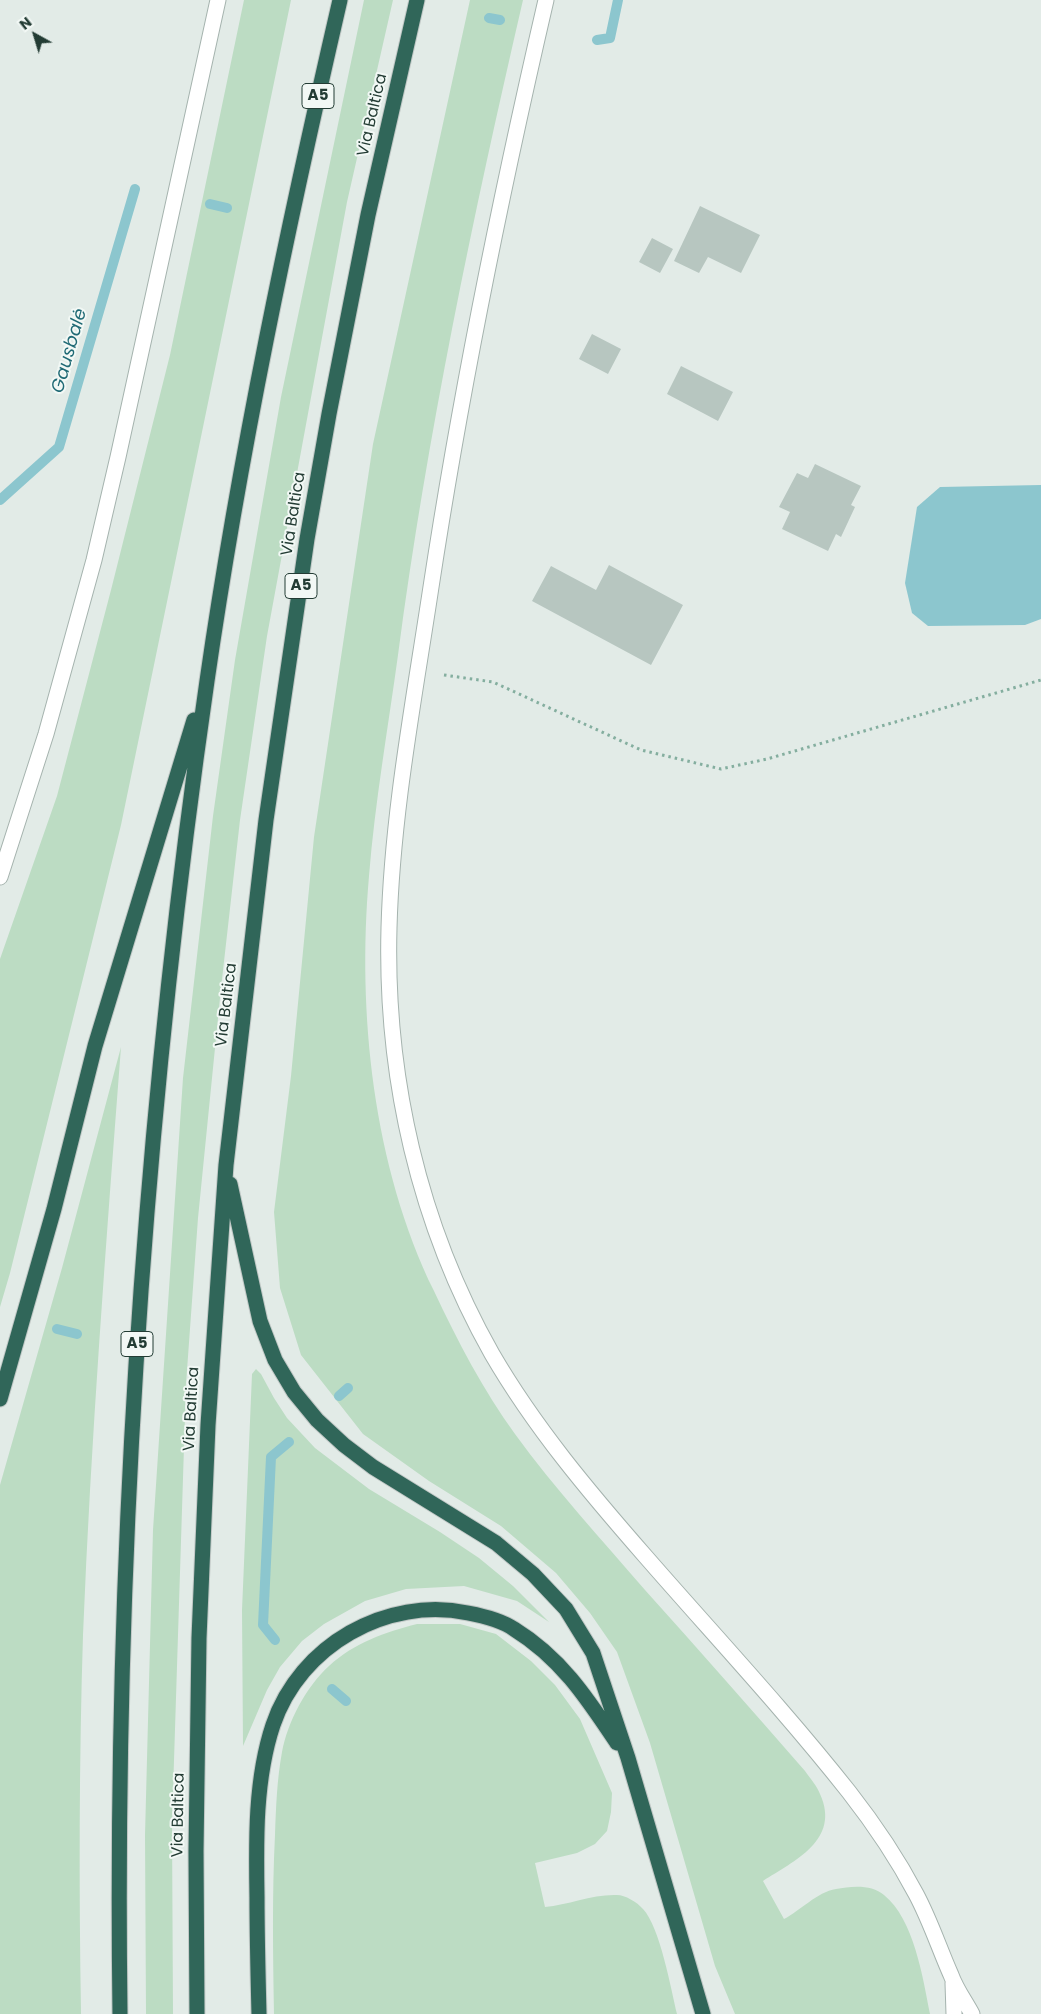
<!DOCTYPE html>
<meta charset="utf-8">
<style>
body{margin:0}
#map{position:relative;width:1041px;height:2014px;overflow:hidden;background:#e2ebe7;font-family:Poppins,sans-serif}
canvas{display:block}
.north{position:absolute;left:10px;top:10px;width:50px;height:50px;-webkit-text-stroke:4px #f2f8f5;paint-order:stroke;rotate:321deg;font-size:14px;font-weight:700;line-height:20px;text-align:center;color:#233c34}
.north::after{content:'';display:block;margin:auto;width:18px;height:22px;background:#233c34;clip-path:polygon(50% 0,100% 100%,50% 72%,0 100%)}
</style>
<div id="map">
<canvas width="1041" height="2014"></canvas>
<div class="north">N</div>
</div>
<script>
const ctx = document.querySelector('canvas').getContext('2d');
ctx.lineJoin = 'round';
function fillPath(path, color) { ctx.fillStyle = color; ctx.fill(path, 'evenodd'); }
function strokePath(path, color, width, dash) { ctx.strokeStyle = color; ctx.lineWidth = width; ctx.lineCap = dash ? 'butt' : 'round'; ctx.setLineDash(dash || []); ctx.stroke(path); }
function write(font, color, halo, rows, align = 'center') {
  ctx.font = font + ' Poppins,sans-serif'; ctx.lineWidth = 4; ctx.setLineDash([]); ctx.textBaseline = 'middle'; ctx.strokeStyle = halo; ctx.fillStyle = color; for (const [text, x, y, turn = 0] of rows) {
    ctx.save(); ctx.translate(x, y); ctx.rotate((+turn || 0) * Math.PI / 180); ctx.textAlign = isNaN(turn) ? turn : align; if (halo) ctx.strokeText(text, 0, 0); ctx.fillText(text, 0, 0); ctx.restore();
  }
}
fillPath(new Path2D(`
 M244 0H291L121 825 10 1273 0 1307V959L57 796 111 590 170 355Z
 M364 0H393L347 202 267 636 240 820 221 988 198 1218 186 1384 172 1823 173 2014H146L145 1835 153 1530 183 1078 213 816 235 660 281 397Z
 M470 0H523C473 216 427 435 398 655 388 728 375 802 369 876 357 1013 373 1166 434 1291 457 1340 483 1390 515 1434 555 1489 601 1539 645 1590 699 1650 752 1710 805 1771 810 1778 817 1786 820 1794 841 1840 794 1861 763 1881L784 1919C800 1911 817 1892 836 1889 851 1886 872 1884 884 1895 914 1919 923 1978 930 2014H735L715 1966 650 1743 617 1652 590 1613 556 1573 501 1526 429 1481 363 1434 301 1355 280 1288 274 1212 291 1076 314 837 373 444Z
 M121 1047C106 1243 91 1438 83 1635 79 1761 79 1888 81 2014H0V1485L62 1268Z
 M256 1369 261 1374 274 1398 287 1418 315 1448 369 1489 440 1532 479 1558 513 1586 549 1622 517 1601 464 1586 406 1589 365 1601 324 1624 302 1641 280 1667 267 1690 243 1746 242 1610 252 1374Z
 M417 1624H460L496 1634 531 1661 555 1685 580 1719 612 1793 611 1812 607 1831 595 1844 577 1853 535 1863 545 1907C568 1905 593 1894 617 1895 625 1895 637 1902 643 1909 660 1927 671 1989 677 2014H274C273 1954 272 1894 275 1835 276 1807 277 1779 282 1752 288 1721 306 1687 329 1666 354 1643 385 1632 417 1624Z`), '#bcdcc3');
fillPath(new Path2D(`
 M1041 485V619L1025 625 928 626 912 613 905 583 917 507 940 487Z`), '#8cc6ce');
strokePath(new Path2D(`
 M489 18 500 20
 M597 40 610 38 618 0
 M210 204 227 208
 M0 500 59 447 135 189
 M57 1329 77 1334
 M339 1396 348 1388
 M275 1640 263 1625 271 1457 289 1442
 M332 1689 346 1701`), '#8cc6ce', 10);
fillPath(new Path2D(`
 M700 206 760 235 741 273 708 257 699 273 674 261Z
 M652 238 673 249 660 273 639 262Z
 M592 334 621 349 608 374 579 359Z
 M681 366 733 392 718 421 667 394Z
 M815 464 861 486 851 505 855 507 841 537 836 534 828 551 782 529 790 512 779 507 797 473 808 478Z
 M609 565 683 605 651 665 532 601 551 566 596 590Z`), '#b7c6c0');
const street = new Path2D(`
 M546 0C501 194 461 390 431 587 414 700 392 814 389 928 385 1077 419 1225 492 1354 535 1428 590 1493 646 1557 714 1635 785 1711 849 1792 874 1824 897 1858 916 1894 930 1920 939 1948 951 1975 956 1989 965 2001 972 2014
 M0 877 46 734 94 560 118 457 218 0
 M953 1983 954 2014`);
const highway = new Path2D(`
 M230 1184 260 1321 275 1360 294 1392 317 1420 344 1445 373 1467 496 1543 533 1574 566 1609 593 1653 628 1758 703 2014
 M0 1399 54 1209 95 1046 194 720
 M120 2014C114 1568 143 1123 207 681 240 452 288 225 340 0
 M197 2014 196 1851 199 1638 208 1425 226 1165 266 820 307 539 329 414 368 215 417 0
 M259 2014C258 1975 257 1936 257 1897 256 1840 255 1779 273 1725 300 1645 387 1596 468 1613 484 1616 501 1620 514 1629 561 1658 587 1698 617 1743`);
strokePath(street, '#a5b3ae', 17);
strokePath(highway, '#c1c8c6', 17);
strokePath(new Path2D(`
 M444 675 493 682 641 750 721 769 767 759 1041 680`), '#84ae9f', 3, [2.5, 4]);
strokePath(street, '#fff', 15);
strokePath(highway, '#306659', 15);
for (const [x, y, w] of [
 [318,96,32],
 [301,586,32],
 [137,1344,32]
]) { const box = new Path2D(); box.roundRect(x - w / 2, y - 12.5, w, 25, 4); ctx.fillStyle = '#f2f8f5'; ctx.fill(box); strokePath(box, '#233c34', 1); }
write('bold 15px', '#233c34', null, [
 ["A5",318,96],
 ["A5",301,586],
 ["A5",137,1344]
]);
write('16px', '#233c34', '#f2f8f5', [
 ["Via Baltica",373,115,-77],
 ["Via Baltica",294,514,-81],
 ["Via Baltica",227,1005,-83],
 ["Via Baltica",192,1409,-87],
 ["Via Baltica",179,1815,-89]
]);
write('italic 18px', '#206a75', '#f2f8f5', [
 ["Gausbalė",70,351,-74]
]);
</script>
